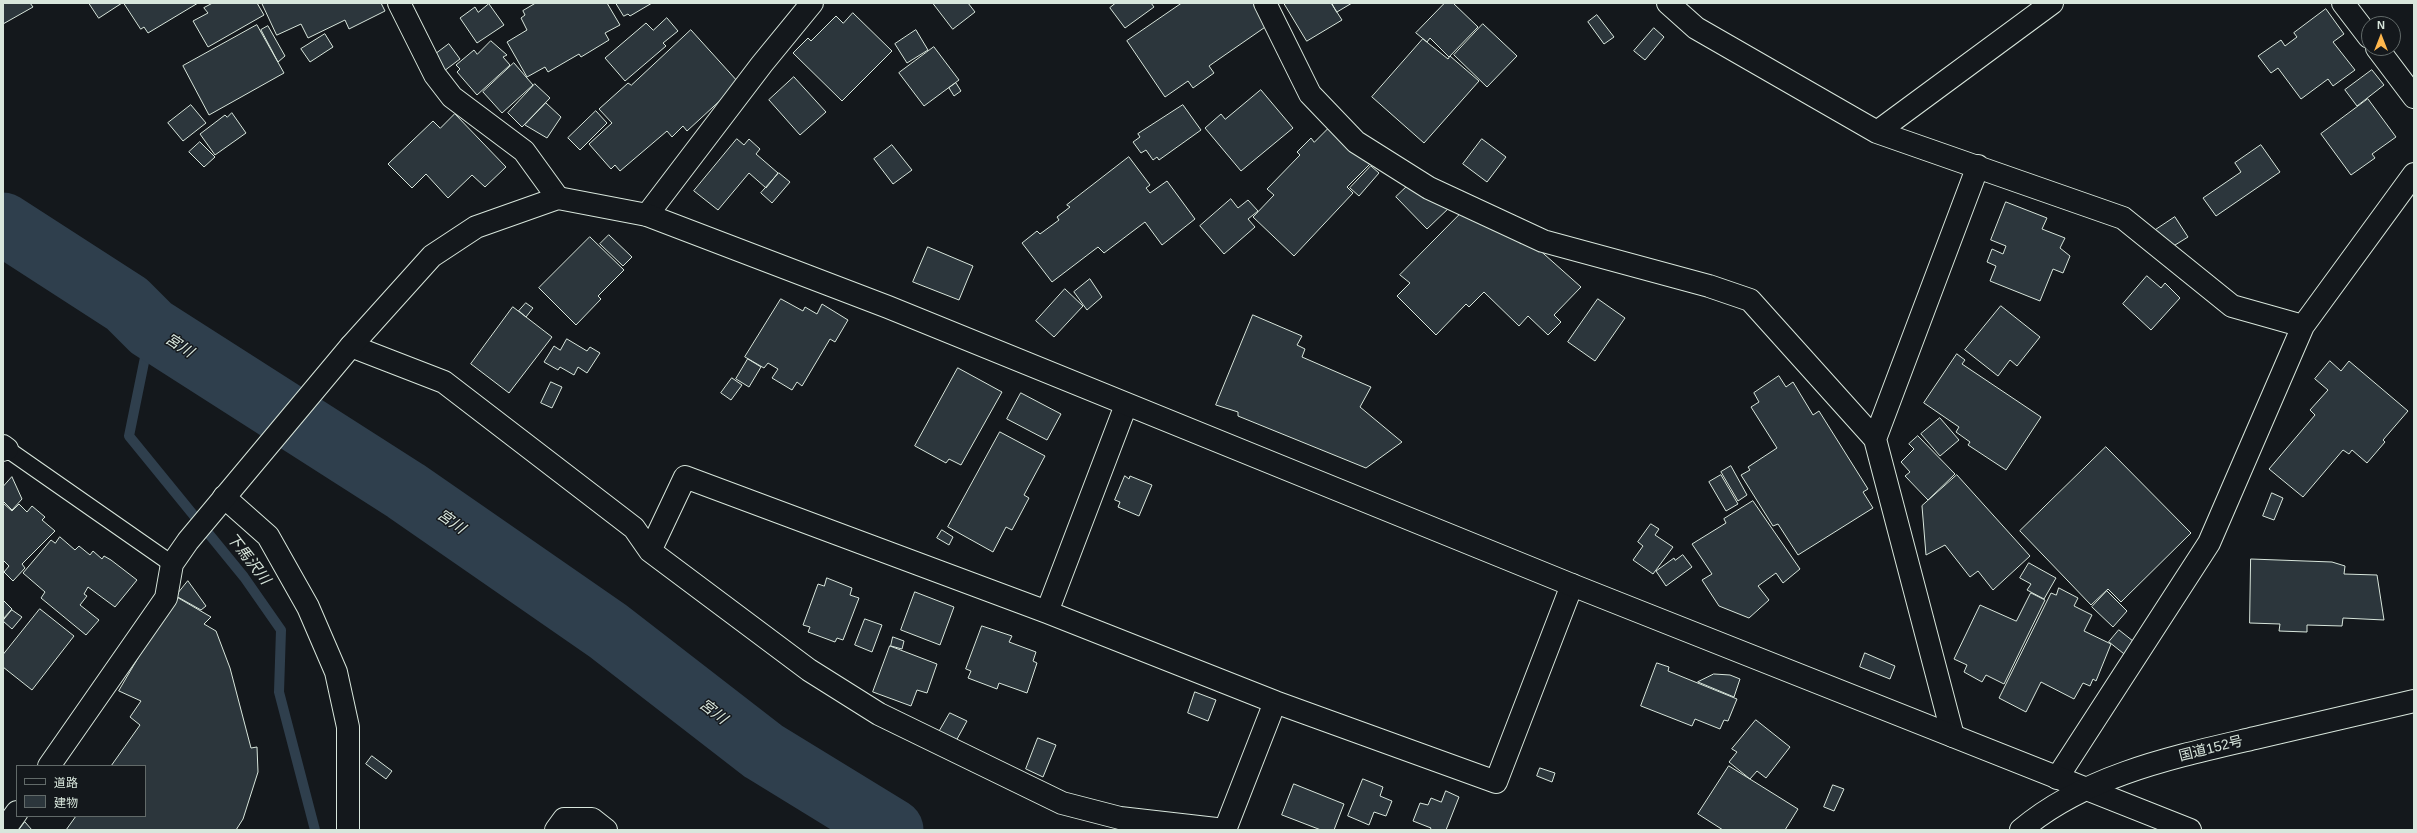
<!DOCTYPE html>
<meta charset="utf-8">
<style>
body{margin:0}
#map{position:relative;width:2417px;height:833px;overflow:hidden;background:#14181c;font-family:Helvetica,"Noto Sans JP",sans-serif}
canvas{display:block}
.frame{position:absolute;inset:0;border:4px solid #d8e6dc;pointer-events:none}
.legend{position:absolute;left:16px;top:765px;width:130px;height:52px;box-sizing:border-box;background:#14181c;border:1px solid #626a69;margin:0;padding:5px 7px;list-style:none;font-size:12px;color:#d8e6dc}
.legend li{display:flex;align-items:center;gap:8px;height:20px}
.legend b{width:20px;border:1px solid #626a69}
.north{position:absolute;left:2361px;top:16px;width:40px;height:40px;box-sizing:border-box;background:#14181c;border:1px solid #626a69;border-radius:50%;rotate:0deg;font-size:11px;font-weight:700;line-height:16px;text-align:center;color:#d8e6dc}
.north::after{content:'';display:block;margin:auto;width:14px;height:18px;background:#ffb74d;clip-path:polygon(50% 0,100% 100%,50% 72%,0 100%)}
</style>
<div id="map">
<canvas width="2417" height="833"></canvas>
<div class="frame"></div>
<ul class="legend">
<li><b style="height:5px;background:#14181c"></b>道路</li>
<li><b style="height:11px;background:#2c363c"></b>建物</li>
</ul>
<div class="north">N</div>
</div>
<script>
const ctx = document.querySelector('canvas').getContext('2d');
ctx.lineJoin = 'round';
function strokePath(path, color, width, dash) { ctx.strokeStyle = color; ctx.lineWidth = width; ctx.lineCap = dash ? 'butt' : 'round'; ctx.setLineDash(dash || []); ctx.stroke(path); }
function fillPath(path, color) { ctx.fillStyle = color; ctx.fill(path, 'evenodd'); }
function write(font, color, halo, rows, align = 'center') {
  ctx.font = font + ' Helvetica,"Noto Sans JP",sans-serif'; ctx.lineWidth = 3; ctx.setLineDash([]); ctx.textBaseline = 'middle'; ctx.strokeStyle = halo; ctx.fillStyle = color; for (const [text, x, y, turn = 0] of rows) {
    ctx.save(); ctx.translate(x, y); ctx.rotate((+turn || 0) * Math.PI / 180); ctx.textAlign = isNaN(turn) ? turn : align; if (halo) ctx.strokeText(text, 0, 0); ctx.fillText(text, 0, 0); ctx.restore();
  }
}
strokePath(new Path2D(`
 M151 328 129 436 244 577 281 630 279 692 315 830`), '#2f3f4d', 10);
strokePath(new Path2D(`
 M3 224 127 304 151 328 406 491 608 631 763 751 892 830`), '#2f3f4d', 63);
const building = new Path2D(`
 M3 3H30L33 7 3 24Z
 M89 3H122L99 18Z
 M124 3H198L148 33 144 27 141 29Z
 M213 3H257L264 15 208 47 193 21 208 13 204 8Z
 M262 3H381L385 11 349 29 345 20 308 38 301 24 277 35Z
 M536 3H607L620 25 605 33 609 40 581 57 579 54 548 72 545 67 527 77 507 42 527 30 521 18 525 15 523 11Z
 M616 3H652L630 16 628 14 624 16Z
 M933 3H968L975 12 953 29Z
 M1116 3H1151L1154 7 1125 28 1110 8Z
 M1182 3H1257L1271 23 1209 66 1214 73 1193 88 1188 81 1165 97 1127 41Z
 M1284 3H1331L1342 20 1307 41Z
 M1332 3H1352L1337 12Z
 M1445 3H1453L1478 27 1449 57 1430 38 1427 42 1416 33Z
 M489 4 504 25 477 43 460 18 475 7 478 12Z
 M2326 9 2344 34 2333 42 2355 70 2333 86 2328 79 2301 99 2278 68 2271 73 2258 56 2281 40 2285 46 2297 37 2294 33Z
 M853 13 892 51 842 101 793 53 808 38 811 41 836 16 843 23Z
 M1597 15 1614 37 1604 44 1588 22Z
 M667 18 678 31 663 43 666 46 625 81 605 58 646 23 653 30Z
 M1483 24 1517 56 1487 87 1454 55Z
 M257 25 284 73 209 115 183 66Z
 M268 26 285 56 278 62 261 30Z
 M1654 28 1664 37 1645 60 1634 51Z
 M691 30 739 83 687 131 683 126 672 137 667 131 620 171 615 165 611 169 589 144 612 123 599 109 628 83 631 85Z
 M916 30 928 50 907 63 895 44Z
 M325 34 333 47 310 62 301 49Z
 M1423 39 1448 59 1450 56 1479 81 1424 143 1372 97Z
 M491 41 507 55 503 57 510 65 477 95 457 72 460 69 456 65 474 50 477 54Z
 M449 44 460 59 444 71 433 56Z
 M934 47 959 80 924 106 899 73Z
 M514 63 533 85 502 113 483 92Z
 M2372 70 2384 85 2357 106 2345 90Z
 M794 77 826 112 800 135 769 100Z
 M956 83 961 91 954 96 949 88Z
 M535 84 550 98 522 127 508 113Z
 M1261 90 1293 128 1241 171 1205 128 1221 114 1225 119Z
 M2368 99 2396 137 2372 154 2375 158 2351 175 2321 134Z
 M546 103 561 117 547 138 525 125Z
 M191 105 206 123 183 141 168 123Z
 M1183 105 1201 130 1159 160 1157 157 1153 160 1146 150 1141 153 1133 142 1140 137 1138 134Z
 M596 111 607 123 580 150 568 138Z
 M232 113 246 133 215 155 200 134 225 115 227 117Z
 M455 114 506 167 485 187 472 175 448 198 426 174 412 188 388 164 433 121 440 128Z
 M1331 126 1370 164 1347 187 1353 193 1294 256 1253 217 1274 195 1267 189 1300 155 1297 152 1311 138 1314 142Z
 M737 139 744 145 749 139 760 149 756 154 778 173 766 188 749 173 718 210 694 191Z
 M1482 139 1506 157 1487 182 1463 164Z
 M200 142 215 157 204 167 189 152Z
 M892 145 912 170 893 184 874 159Z
 M2261 145 2280 172 2216 216 2203 198 2241 172 2235 163Z
 M1129 157 1150 185 1146 188 1150 193 1167 181 1195 219 1162 245 1145 222 1104 253 1098 247 1052 282 1022 243 1037 231 1040 234 1059 220 1057 217 1070 207 1067 205Z
 M1371 166 1379 173 1359 196 1350 188Z
 M779 173 790 182 772 203 761 193Z
 M1420 174 1451 206 1427 229 1396 197Z
 M1231 199 1238 208 1248 200 1258 211 1248 219 1255 227 1224 254 1200 226Z
 M2006 202 2047 218 2042 229 2065 238 2060 248 2070 256 2063 273 2053 269 2040 301 1990 281 1996 266 1987 262 1992 249 2003 254 2006 246 1991 240Z
 M1471 203H1475L1521 244 1526 238 1581 287 1554 315 1561 322 1548 335 1528 316 1519 326 1484 292 1469 307 1466 304 1436 335 1397 296 1410 283 1400 275Z
 M2175 217 2188 237 2167 250 2154 231Z
 M609 235 632 257 623 266 600 244Z
 M590 237 624 270 598 296 601 299 576 325 539 288Z
 M928 247 973 266 959 300 913 282Z
 M2147 276 2161 288 2165 283 2180 298 2151 330 2123 304Z
 M1090 279 1102 297 1087 310 1074 292Z
 M1065 289 1083 306 1054 337 1036 321Z
 M781 299 803 311 805 307 817 314 822 304 848 320 835 342 830 339 802 386 797 382 792 390 772 378 778 369 768 363 764 368 745 357Z
 M1598 299 1625 318 1595 361 1568 342Z
 M526 303 533 308 526 317 519 311Z
 M2001 306 2040 337 2017 366 2010 360 1998 376 1965 350Z
 M513 307 552 337 509 393 471 364Z
 M1253 315 1302 336 1297 345 1305 349 1302 357 1371 387 1360 407 1402 442 1366 468 1238 416V412L1216 405Z
 M567 339 587 351 590 347 600 353 587 373 578 367 574 375 560 367 558 370 544 362 554 346 560 350Z
 M1957 354 1965 360 1962 364 2041 417 2006 470 1968 445 1970 442 1956 432 1959 427 1924 403Z
 M748 359 761 367 749 387 736 379Z
 M2330 361 2341 371 2349 361 2408 411 2383 440 2385 442 2367 463 2352 450 2349 454 2343 450 2303 497 2269 469 2315 415 2310 410 2328 390 2315 379Z
 M958 368 1002 392 961 465 949 459 946 463 915 446Z
 M1779 376 1786 387 1793 382 1813 415 1819 411 1868 489 1863 492 1873 508 1798 555 1778 524 1773 526 1741 475 1750 470 1748 467 1777 448 1751 407 1759 402 1754 393Z
 M732 378 742 385 731 400 721 393Z
 M551 382 562 387 552 408 541 403Z
 M1021 393 1061 414 1047 440 1007 419Z
 M1940 418 1959 440 1940 456 1921 434Z
 M1000 432 1045 456 1024 495 1029 498 1012 530 1006 527 993 552 948 527Z
 M1918 436 1955 474 1928 500 1905 476 1910 472 1901 462 1914 449 1909 444Z
 M2106 447 2191 533 2121 602 2108 589 2091 605 2020 531Z
 M1731 466 1747 495 1738 501 1721 472Z
 M1721 475 1738 504 1726 511 1709 482Z
 M1957 475 2030 556 1993 590 1978 571 1970 577 1945 545 1926 555 1922 506Z
 M1125 476 1129 479 1130 476 1152 485 1139 516 1118 507 1120 502 1115 500Z
 M12 477 22 499 12 510 3 501V487Z
 M2272 493 2283 498 2274 520 2263 516Z
 M1753 501 1800 569 1783 583 1776 573 1758 586 1769 600 1749 618 1719 606 1702 580 1712 574 1692 544 1726 523 1724 519Z
 M3 503 12 511 19 504 27 512 32 506 45 517 42 520 55 531 22 564 25 568 13 581 4 572 9 566 3 560Z
 M1651 524 1659 529 1655 535 1673 547 1653 574 1633 560 1643 546 1638 542Z
 M942 530 953 537 949 545 937 538Z
 M60 537 75 550 79 546 90 555 93 551 102 559 104 556 111 560 137 580 115 607 88 587 84 594 87 596 80 605 99 620 86 635 41 598 45 592 23 573 51 540 55 543Z
 M1683 555 1692 567 1666 586 1656 571 1674 558 1675 560Z
 M2251 559 2332 562 2345 566 2344 574 2377 575 2384 620 2343 618 2342 626 2307 625V632L2279 631 2280 624 2250 623Z
 M2029 563 2056 578 2044 599 2027 590 2031 584 2020 578Z
 M827 578 852 588 850 595 859 598 843 640 837 638 835 642 808 632 810 627 803 625 818 584 824 586Z
 M188 581 206 606 201 610 176 596Z
 M2059 588 2078 598 2074 606 2092 615 2084 631 2111 644 2096 681 2093 679 2090 686 2083 683 2074 699 2041 682 2026 712 1999 698 2051 593 2056 595Z
 M2107 591 2127 611 2113 627 2092 607Z
 M915 592 954 607 940 645 901 630Z
 M2031 593 2045 600 2004 684 1986 675 1982 682 1964 672 1967 665 1954 659 1980 605 2016 621Z
 M175 596 211 617 204 624 216 631 230 668 251 748 257 747 258 772 243 819 236 830H66L76 816H145V766H111L140 725 130 717 141 701 119 691Z
 M3 600 12 609 3 619Z
 M40 609 74 636 32 690 3 667V655Z
 M12 610 22 617 12 629 3 621Z
 M865 619 882 625 872 652 855 645Z
 M982 626 1012 636 1009 642 1036 652 1033 661 1037 663 1027 693 999 683 997 689 968 678 971 671 966 669Z
 M2119 630 2138 645 2128 657 2109 642Z
 M893 637 904 641 902 649 891 646Z
 M890 646 937 664 927 693 917 690 911 706 873 692Z
 M1865 653 1895 666 1890 679 1860 667Z
 M1657 663 1669 667 1668 671 1737 699 1728 721 1724 720 1720 729 1695 719 1692 726 1641 706Z
 M1714 674 1730 675 1740 679 1734 697 1698 682Z
 M1195 692 1216 700 1208 721 1188 713Z
 M950 713 967 721 956 741 939 732Z
 M1756 720 1790 747 1766 778 1757 771 1750 779 1729 762 1737 752 1732 749Z
 M1038 738 1056 745 1043 777 1026 769Z
 M372 756 392 771 386 779 366 764Z
 M1729 766 1798 809 1785 830H1723L1698 814Z
 M1540 768 1555 773 1552 782 1537 776Z
 M1363 779 1383 787 1380 796 1392 801 1386 816 1374 812 1369 825 1348 816Z
 M1294 784 1344 804 1334 830H1321L1282 815Z
 M1833 785 1844 789 1834 811 1824 807Z
 M1446 791 1459 797 1446 830H1430L1431 828 1413 821 1420 803 1428 805 1431 798 1441 802Z
 M25 822 32 830H19Z`);
fillPath(building, '#2c363c');
strokePath(building, '#d8e6dc', 1);
const lane = new Path2D(`
 M3 453 7 449 172 564`);
const street = new Path2D(`
 M399 3 435 75 452 97 524 151 558 198
 M1265 3 1310 94 1356 142 1429 188 1543 241 1709 286 1750 300 1875 439 1953 736
 M1668 3 1696 28 1877 132 2123 218 2232 306 2303 326
 M2343 3 2369 37
 M2377 48 2414 97
 M1877 132 2052 3
 M647 215 762 64 812 3
 M351 346 444 382 634 528 650 551 809 670 879 714 1062 803 1120 818 1225 830 1275 702 1496 782 1572 585
 M1875 439 1978 166
 M3 446 7 449
 M224 497 268 536 308 607 336 672 348 727V830
 M650 551 685 477 1047 612 1275 702
 M1047 612 1126 405
 M2057 778 2209 543 2303 326 2414 174
 M556 830 564 819H592L606 830`);
const secondary = new Path2D(`
 M49 766 166 598 172 564 188 541 351 346 432 256 476 227 558 198 647 215 888 307 1572 585 2190 830
 M4 830 17 812`);
const highway = new Path2D(`
 M2021 830C2086 775 2174 757 2255 738 2308 726 2361 713 2414 701`);
strokePath(lane, '#d8e6dc', 18);
strokePath(street, '#d8e6dc', 24);
strokePath(secondary, '#d8e6dc', 24);
strokePath(highway, '#d8e6dc', 24);
strokePath(lane, '#14181c', 16);
strokePath(street, '#14181c', 22);
strokePath(secondary, '#14181c', 22);
strokePath(highway, '#14181c', 22);
write('14px', '#d8e6dc', '#14181c', [
 ["国道152号",2211,749,-14]
]);
write('italic 15px', '#d8e6dc', '#14181c', [
 ["宮川",179,346,33],
 ["宮川",451,522,35],
 ["下馬沢川",248,559,52],
 ["宮川",713,712,38]
]);
</script>
